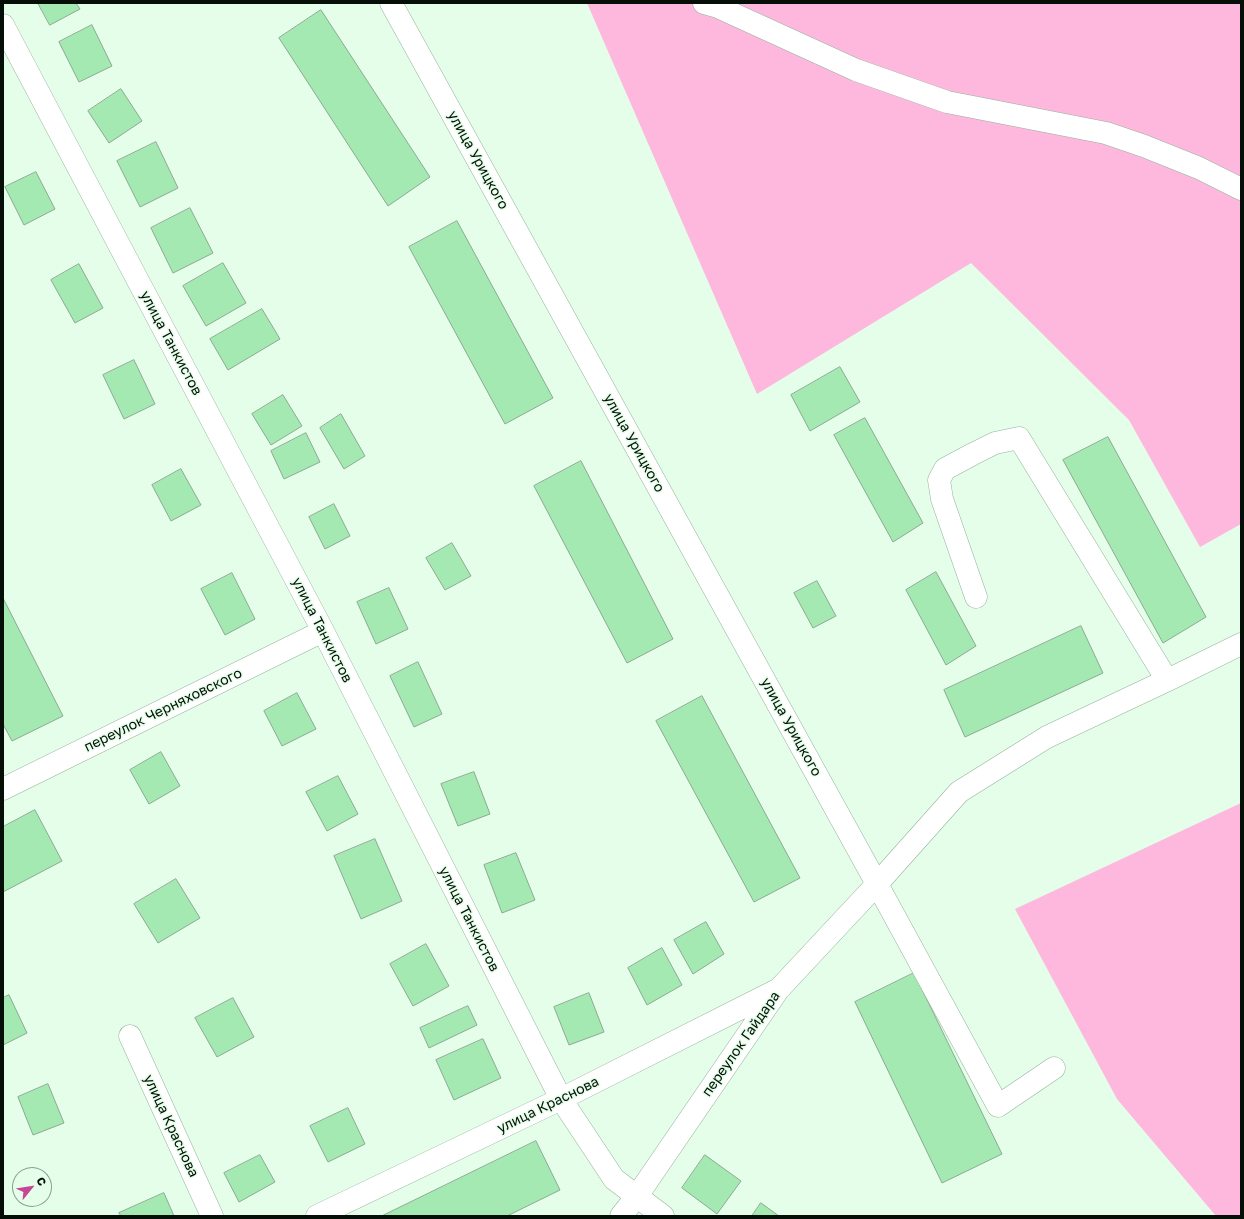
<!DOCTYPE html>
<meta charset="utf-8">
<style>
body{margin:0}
#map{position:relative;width:1244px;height:1219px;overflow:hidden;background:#e4fee9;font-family:"Golos Text",sans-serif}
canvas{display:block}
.frame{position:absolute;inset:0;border:4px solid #050f07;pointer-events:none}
.north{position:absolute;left:12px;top:1167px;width:40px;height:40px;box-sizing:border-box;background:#e4fee9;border:1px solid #8b9e8f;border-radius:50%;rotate:60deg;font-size:11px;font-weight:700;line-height:16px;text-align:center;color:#050f07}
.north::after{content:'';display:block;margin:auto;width:14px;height:18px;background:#c54795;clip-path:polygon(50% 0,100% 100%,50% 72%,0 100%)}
</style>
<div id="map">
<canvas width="1244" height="1219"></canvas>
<div class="frame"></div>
<div class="north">С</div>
</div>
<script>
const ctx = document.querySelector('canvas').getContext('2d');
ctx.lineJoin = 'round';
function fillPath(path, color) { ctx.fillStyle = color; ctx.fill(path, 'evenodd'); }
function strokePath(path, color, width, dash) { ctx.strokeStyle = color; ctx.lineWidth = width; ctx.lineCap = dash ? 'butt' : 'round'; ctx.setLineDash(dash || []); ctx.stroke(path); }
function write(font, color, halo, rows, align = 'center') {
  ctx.font = font + ' "Golos Text",sans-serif'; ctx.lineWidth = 3; ctx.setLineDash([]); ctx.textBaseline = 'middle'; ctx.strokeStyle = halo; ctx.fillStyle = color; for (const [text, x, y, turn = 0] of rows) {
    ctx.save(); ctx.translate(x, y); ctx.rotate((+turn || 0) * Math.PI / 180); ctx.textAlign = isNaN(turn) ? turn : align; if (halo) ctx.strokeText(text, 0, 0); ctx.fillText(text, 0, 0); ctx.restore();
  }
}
fillPath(new Path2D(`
 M587 3H1241V524L1200 547 1129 420 971 263 757 394Z
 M1241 803V1216H1216L1117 1099 1015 909Z`), '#feb7dd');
const building = new Path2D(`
 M38 3H76L80 9 50 25Z
 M321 10 430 177 388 206 279 38Z
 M92 25 112 66 79 82 59 42Z
 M121 89 142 121 109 143 88 111Z
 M156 142 178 188 140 207 117 161Z
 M36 172 55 209 24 225 5 187Z
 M190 208 213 253 173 273 151 228Z
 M457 221 553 398 505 424 409 247Z
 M223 263 246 303 206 326 183 286Z
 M79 264 103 308 75 323 51 280Z
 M262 309 280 339 228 370 210 339Z
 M134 360 155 404 124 419 103 375Z
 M840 367 860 402 810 431 791 395Z
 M283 395 302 426 271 445 252 414Z
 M341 414 365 456 344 469 320 428Z
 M865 418 923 523 893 542 834 435Z
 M306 433 320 462 284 479 271 451Z
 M1108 437 1206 617 1163 643 1063 460Z
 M581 461 673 639 627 663 534 486Z
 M181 469 201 505 171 521 152 485Z
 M334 504 350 536 325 549 309 517Z
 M452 543 471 576 445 590 426 558Z
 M936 572 976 646 946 665 906 590Z
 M232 573 255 619 225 635 201 589Z
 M817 581 836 616 813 628 794 593Z
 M389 588 408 629 376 644 357 602Z
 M3 598 63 716 12 741 3 724Z
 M1081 626 1103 673 965 737 944 690Z
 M418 662 442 714 414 727 390 676Z
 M297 693 316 729 282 746 264 711Z
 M702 696 800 878 754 902 656 721Z
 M161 752 180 786 149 804 130 770Z
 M474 772 490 814 458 826 441 784Z
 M338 776 358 814 327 831 306 792Z
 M35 810 62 861 3 892V827Z
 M375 839 402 901 361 919 334 856Z
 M516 853 535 900 502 913 484 865Z
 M176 879 200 918 158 943 134 904Z
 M706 922 724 954 693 974 674 940Z
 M426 944 449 986 413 1006 390 964Z
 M662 948 682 985 647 1005 628 968Z
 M914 973 1002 1154 942 1183 855 1002Z
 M589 993 604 1032 569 1045 554 1007Z
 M9 995 27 1033 3 1045V998Z
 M233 998 254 1037 217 1057 195 1018Z
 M468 1006 477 1025 429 1048 420 1028Z
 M483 1039 501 1078 454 1100 436 1060Z
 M48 1084 64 1123 33 1135 18 1097Z
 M348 1108 365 1144 328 1162 310 1126Z
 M536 1141 560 1190 507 1216H382Z
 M260 1155 275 1182 239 1202 224 1173Z
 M705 1155 741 1181 717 1214 682 1188Z
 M164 1193 174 1216H121L119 1213Z
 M761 1203 779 1216H752Z`);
fillPath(building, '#a3e9b1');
strokePath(building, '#8caa91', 1);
const minor = new Path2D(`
 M391 3 877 884 998 1106 1054 1068
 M704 3 718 7 856 70 947 102 1106 133 1144 146 1199 168 1241 189
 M3 25 323 631 561 1099 614 1179 663 1216
 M976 597 942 499 939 480 945 469 973 454 995 443 1019 438 1167 680
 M3 789 323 631
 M130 1036 212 1216
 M317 1216 561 1099 777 990
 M621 1216 637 1196 778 990 877 884 959 792 1047 737 1174 677 1241 644`);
strokePath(minor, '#94b39a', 23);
strokePath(minor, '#fff', 22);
write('14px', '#050f07', '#e4fee9', [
 ["улица Урицкого",478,160,61],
 ["улица Танкистов",171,343,62],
 ["улица Урицкого",634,443,61],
 ["улица Танкистов",322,630,63],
 ["переулок Черняховского",163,710,-26],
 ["улица Урицкого",791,727,61],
 ["улица Танкистов",469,919,63],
 ["переулок Гайдара",741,1044,-55],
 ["улица Краснова",548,1105,-26],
 ["улица Краснова",171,1126,65]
]);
</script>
